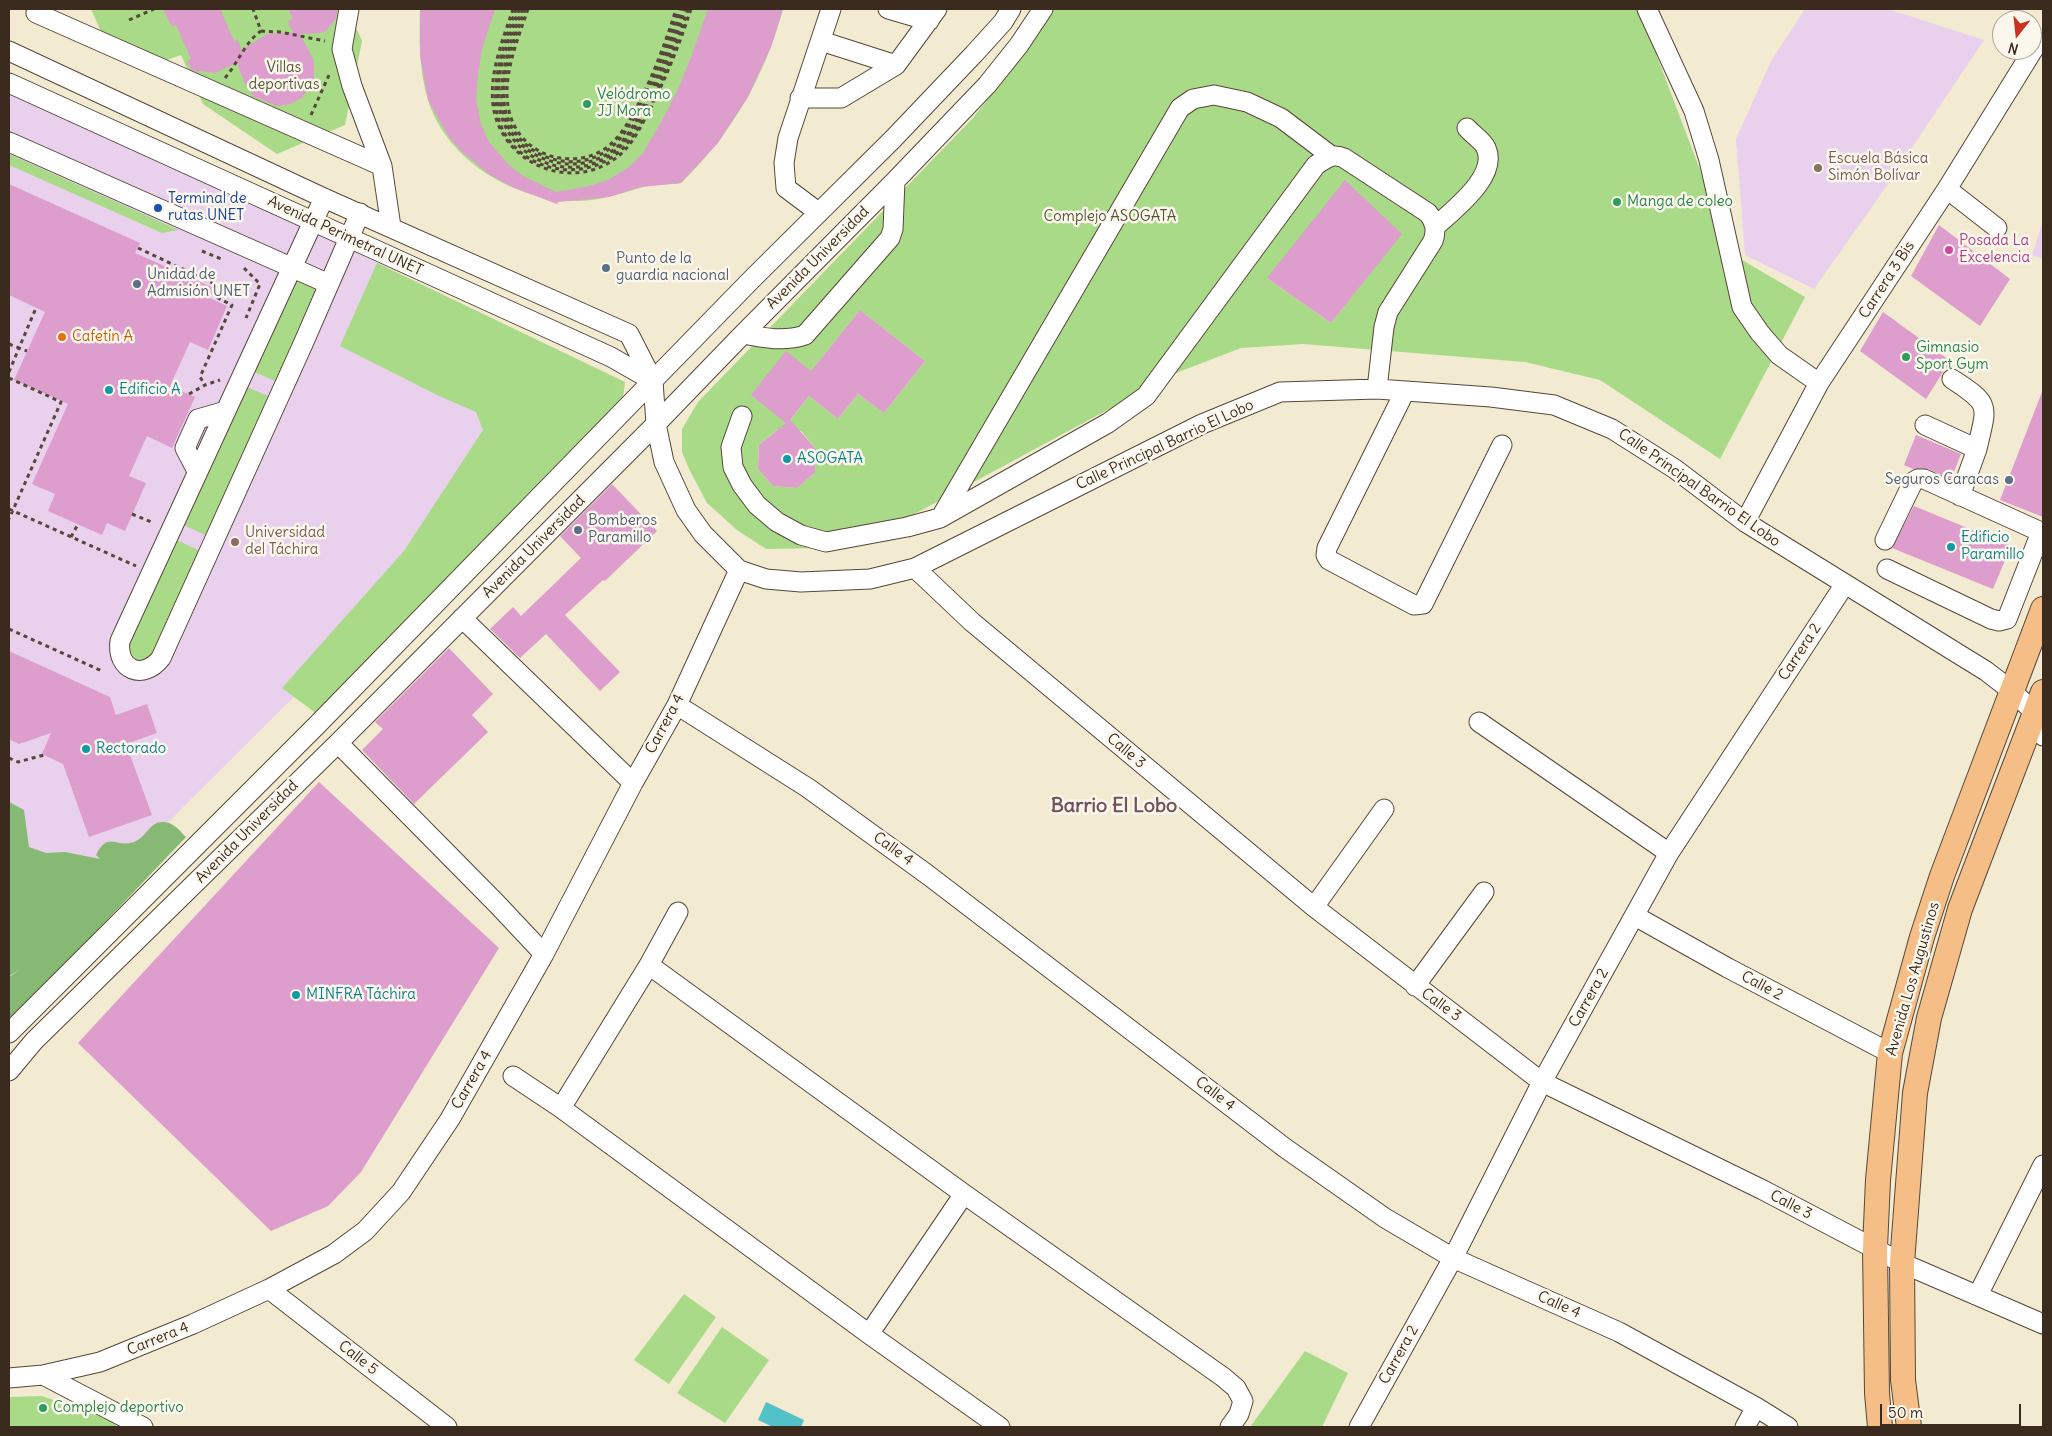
<!DOCTYPE html>
<meta charset="utf-8">
<style>
body{margin:0}
#map{position:relative;width:2052px;height:1436px;overflow:hidden;background:#f2ead1;font-family:Delius,sans-serif}
canvas{display:block}
.frame{position:absolute;inset:0;border:10px solid #3b2a1e;pointer-events:none}
.north{position:absolute;left:1992px;top:10px;width:50px;height:50px;box-sizing:border-box;background:#fbf7ec;border:1px solid #aea59a;border-radius:50%;rotate:196deg;font-size:14px;font-weight:700;line-height:20px;text-align:center;color:#3b2a1e}
.north::after{content:'';display:block;margin:auto;width:18px;height:22px;background:#c8321e;clip-path:polygon(50% 0,100% 100%,50% 72%,0 100%)}
.scale{position:absolute;left:1880px;top:1404px;width:141px;height:22px;box-sizing:border-box;border:2px solid #3b2a1e;border-top:0;padding-left:6px;font-size:15px;line-height:18px;white-space:nowrap;color:#3b2a1e;-webkit-text-stroke:4px #fbf7ec;paint-order:stroke}
</style>
<div id="map">
<canvas width="2052" height="1436"></canvas>
<div class="frame"></div>
<div class="north">N</div>
<div class="scale">50 m</div>
</div>
<script>
const ctx = document.querySelector('canvas').getContext('2d');
ctx.lineJoin = 'round';
function fillPath(path, color) { ctx.fillStyle = color; ctx.fill(path, 'evenodd'); }
function strokePath(path, color, width, dash) { ctx.strokeStyle = color; ctx.lineWidth = width; ctx.lineCap = dash ? 'butt' : 'round'; ctx.setLineDash(dash || []); ctx.stroke(path); }
function write(font, color, halo, rows, align = 'center') {
  ctx.font = font + ' Delius,sans-serif'; ctx.lineWidth = 5; ctx.setLineDash([]); ctx.textBaseline = 'middle'; ctx.strokeStyle = halo; ctx.fillStyle = color; for (const [text, x, y, turn = 0] of rows) {
    ctx.save(); ctx.translate(x, y); ctx.rotate((+turn || 0) * Math.PI / 180); ctx.textAlign = isNaN(turn) ? turn : align; if (halo) ctx.strokeText(text, 0, 0); ctx.fillText(text, 0, 0); ctx.restore();
  }
}
fillPath(new Path2D(`
 M1805 9H1888L1984 40 1879 197 1814 289 1745 255 1736 139 1771 61Z
 M9 94 346 247 607 378 303 688 9 981Z
 M2043 221V259L2032 255Z`), '#e9d1ed');
fillPath(new Path2D(`
 M91 9H348L362 41 345 125 277 154 203 104 181 55 167 60 102 34Z
 M420 9H783C765 77 731 134 681 183 668 185 652 184 640 188 619 194 599 201 577 201 515 201 447 161 428 100 419 71 419 39 420 9Z
 M1052 9H1639L1732 254 1805 297 1720 459 1600 380 1525 362 1303 344 1241 348 1176 373 894 525 822 548 766 549 737 530 707 503 689 469 682 452V429L698 402 972 119 1028 49ZM1401 234 1331 323 1267 278ZM860 310 925 361 884 413 858 394 838 419 809 396 787 424 811 371ZM777 430 801 431 816 449 815 473 797 488 773 486 758 469 759 445Z
 M9 154 179 230 162 233 9 165Z
 M377 263 625 382 623 398 550 471 317 714 282 688 404 551 483 430 476 412 437 395 340 346Z
 M296 276 321 289 282 384 247 369Z
 M240 384 275 399 212 538 177 522Z
 M170 537 205 553 159 656 133 666 123 639Z
 M684 1294 716 1317 669 1384 634 1360Z
 M722 1327 769 1360 725 1423 677 1393Z
 M1305 1351 1348 1373 1322 1427H1250Z
 M42 1396 111 1420 117 1427H9V1397Z`), '#a9da88');
fillPath(new Path2D(`
 M9 802 24 810 29 847 46 853 65 852 100 859 96 855C109 829 116 850 136 841 147 836 150 821 164 822 173 822 180 831 186 837L9 1023V977L21 969 9 976Z`), '#86ba74');
fillPath(new Path2D(`
 M766 1402 804 1420 801 1427H773L758 1420Z`), '#53c1c8');
fillPath(new Path2D(`
 M163 9H220L234 41 237 39 242 50 267 34 293 32 288 21 293 19 288 9H338L335 20 326 31 321 33 300 34 314 61V81L302 98 290 104 277 106 253 96 245 84 237 63 215 73 200 71 197 72 191 69 187 61 191 59 176 25 172 27Z
 M420 9H495L482 49 478 74 476 100 481 124 489 142 508 164 523 176 556 192 590 186 608 180 629 167 643 153 664 117 679 87 691 57 708 9H783L771 47 748 97 718 143 681 183 641 187 609 197 558 202 557 204 512 187 490 175 464 154 448 136 428 100 420 55Z
 M1345 180 1402 234 1331 323 1267 278Z
 M9 184 140 243 135 253 214 288 210 298 227 306 208 350 190 342 170 386 195 397 172 448 147 436 129 476 146 483 125 531 107 523 102 535 48 511 55 494 32 484 68 404 14 380 45 312 9 295Z
 M1939 225 2010 279 1980 326 1911 276Z
 M860 310 925 361 884 413 858 394 838 419 809 396 790 420 816 449 815 473 797 488 773 486 758 469 759 445 786 423 751 395 786 351 811 371Z
 M1883 312 1952 362 1943 372 1926 399 1860 351Z
 M2042 392H2043V517L2000 500Z
 M1916 435 1961 454 1951 479 1928 469H1913L1904 465Z
 M612 484 657 531 605 581 603 580 565 615 620 672 600 691 546 634 520 658 490 629 513 607 521 616 581 558 560 536Z
 M1914 506 2011 546 1993 589 1892 548Z
 M449 648 493 694 472 715 488 732 414 804 362 750 383 729 375 722Z
 M9 651 110 697 116 715 147 704 157 733 126 744 152 815 89 837 63 764 42 754 51 733 19 744 9 739Z
 M319 782 499 948 361 1172 328 1206 271 1231 78 1043Z`), '#dd9dcd');
const minor = new Path2D(`
 M349 9 342 49 352 86 382 166 391 227
 M888 9 929 21
 M1647 9 1694 111 1709 160 1742 307 1760 333 1779 355 1819 383
 M36 13 382 166
 M821 41 896 65
 M9 51 324 198 629 334 653 381 656 424 664 462 686 510 703 534 739 570 766 579 801 582 870 579 915 568 1202 424 1280 392 1377 389 1491 397 1554 405 1612 429 1675 469 1745 522 1986 671 2012 691 2035 713 2043 736
 M9 83 611 357 653 381
 M800 98H841L896 65 937 9
 M9 142 329 284
 M1947 189 1997 228
 M324 198 120 641C116 670 143 681 161 658L303 344 360 213
 M818 212 786 188 784 163 788 138 831 9
 M1435 227C1453 210 1499 176 1486 148 1483 141 1472 134 1467 128
 M743 334C764 338 784 342 805 335L890 238 893 229 895 181
 M1952 379C1992 405 1987 405 1977 449
 M1405 391 1327 548 1326 555 1329 560 1414 605 1423 604 1502 445
 M742 416 731 447 733 467 742 485 757 505 777 522 801 535 826 542 907 527 940 518 1108 423 1146 396 1316 165C1327 158 1332 153 1344 158L1428 213C1435 222 1437 230 1433 241L1388 312 1384 327 1377 389
 M1925 425 1977 449 1960 496
 M197 471 185 448 198 419 226 411
 M941 517 1180 108 1193 99 1214 95 1247 102 1281 118 1330 155
 M1745 522 1819 383 1947 189 2038 42
 M1885 540 1913 482 1918 479H1924L2041 532
 M915 568 972 622 1314 907 1542 1082 1763 1190 1902 1263 2043 1324
 M1887 569 1991 619 1999 621 2007 619 2041 532 2043 533
 M462 618 633 783
 M677 705 808 788 928 875 1285 1148 1385 1218 1453 1258 1619 1332 1756 1407 1788 1427
 M1479 722 1669 853
 M338 743 497 904 544 954
 M1314 907 1384 809
 M1635 916 1728 968 1890 1053
 M649 965 964 1194 1223 1377 1236 1388 1243 1401 1239 1414 1230 1427
 M1415 986 1484 892
 M9 1033 318 724 752 279 893 139 974 54 1003 22 1011 9
 M9 1071 34 1041 338 743 656 424 743 334 895 181 987 85 1019 45 1043 9
 M513 1076 561 1108 869 1334 1000 1427
 M561 1108 649 965 678 912
 M269 1289 447 1427
 M1978 1295 2043 1165
 M869 1334 964 1194
 M43 1375 143 1427
 M9 1378 43 1375 100 1362 193 1324 269 1289 334 1254 365 1231 401 1192 450 1119 544 954 633 783 677 705 739 570
 M1359 1427 1453 1258 1542 1082 1669 853 1845 584
 M1745 1427 1756 1407`);
const major = new Path2D(`
 M1880 1427 1877 1393 1875 1248 1878 1180 1890 1053 1922 937 1942 876 2043 609
 M1909 1427 1903 1380 1902 1263 1915 1093 1929 1018 1960 909 2043 692`);
strokePath(minor, '#564739', 21);
strokePath(major, '#564739', 26);
strokePath(new Path2D(`
 M513 9C503 39 489 73 493 105 501 166 577 196 623 152 633 142 639 130 646 117 664 83 679 46 691 9
 M516 9C506 39 493 72 496 105 501 165 576 190 620 151 647 127 677 45 688 9
 M519 9C509 39 495 73 499 105 506 160 573 187 615 151 644 128 674 45 685 9
 M522 9C512 39 499 72 502 105 508 160 578 183 618 146 643 121 671 44 682 9
 M525 9C515 38 502 69 504 101 508 155 575 181 614 145 640 121 668 43 679 9
 M528 9C515 48 492 99 521 136 531 148 545 156 560 158 579 161 599 156 613 142 638 118 666 43 676 9
 M129 20 154 9
 M261 31 280 32 325 41
 M225 78C238 63 245 42 261 31L253 9
 M311 115 329 75
 M138 248 219 286 214 296 232 305 200 377 205 385
 M202 251 224 260
 M244 268 260 284 246 318
 M9 344 19 348 36 308
 M9 372 19 348 27 351
 M9 378 61 402 9 519
 M189 394 205 385 220 380
 M9 509 136 566
 M132 514 154 523
 M71 537 78 524
 M9 629 102 671
 M9 758 18 762 44 755`), '#564739', 3, [4, 4]);
strokePath(minor, '#fff', 19);
strokePath(major, '#f6be87', 24);
for (const [x, y, r, color] of [
 [587,104,5,"#2e9e5b"],
 [1818,168,5,"#8d6e63"],
 [1617,202,5,"#2e9e5b"],
 [158,208,5,"#1a4fb4"],
 [1949,250,5,"#d1479c"],
 [606,268,5,"#5c6f8a"],
 [137,284,5,"#5c6f8a"],
 [62,337,5,"#e8710a"],
 [1906,357,5,"#2e9e5b"],
 [109,390,5,"#0f9aa8"],
 [787,459,5,"#0f9aa8"],
 [2009,480,5,"#5c6f8a"],
 [578,530,5,"#5c6f8a"],
 [235,542,5,"#8d6e63"],
 [1951,547,5,"#0f9aa8"],
 [86,749,5,"#0f9aa8"],
 [296,995,5,"#0f9aa8"],
 [43,1408,5,"#2e9e5b"]
]) { const dot = new Path2D(); dot.arc(x, y, r, 0, 2 * Math.PI); ctx.fillStyle = color; ctx.fill(dot); strokePath(dot, '#fbf7ec', 2); }
write('15px', '#565638', '#fbf7ec', [
 ["Villas",284,68],
 ["deportivas",284,85],
 ["Complejo ASOGATA",1110,217]
]);
write('15px', '#27864d', '#fbf7ec', [
 ["Velódromo",597,95],
 ["JJ Mora",597,112],
 ["Manga de coleo",1627,202],
 ["Gimnasio",1916,348],
 ["Sport Gym",1916,365],
 ["Complejo deportivo",53,1408]
], 'left');
write('15px', '#785e54', '#fbf7ec', [
 ["Escuela Básica",1828,159],
 ["Simón Bolívar",1828,176],
 ["Universidad",245,533],
 ["del Táchira",245,550]
], 'left');
write('15px', '#164399', '#fbf7ec', [
 ["Terminal de",168,199],
 ["rutas UNET",168,216]
], 'left');
write('15px', '#3b2a1e', '#fbf7ec', [
 ["Avenida Perimetral UNET",345,236,25],
 ["Avenida Universidad",818,258,-45],
 ["Carrera 3 Bis",1887,280,-57],
 ["Calle Principal Barrio El Lobo",1165,445,-25],
 ["Calle Principal Barrio El Lobo",1699,488,35],
 ["Avenida Universidad",534,547,-45],
 ["Carrera 2",1800,652,-57],
 ["Carrera 4",665,724,-62],
 ["Calle 3",1126,751,40],
 ["Avenida Universidad",247,832,-45],
 ["Calle 4",893,849,36],
 ["Avenida Los Augustinos",1913,979,-74],
 ["Calle 2",1762,986,28],
 ["Carrera 2",1589,998,-61],
 ["Calle 3",1441,1005,36],
 ["Carrera 4",472,1080,-60],
 ["Calle 4",1215,1094,38],
 ["Calle 3",1791,1205,27],
 ["Calle 4",1559,1305,24],
 ["Carrera 4",158,1339,-22],
 ["Carrera 2",1399,1355,-61],
 ["Calle 5",358,1358,38]
]);
write('15px', '#b23c85', '#fbf7ec', [
 ["Posada La",1959,241],
 ["Excelencia",1959,258]
], 'left');
write('15px', '#4e5e75', '#fbf7ec', [
 ["Punto de la",616,259],
 ["guardia nacional",616,276],
 ["Unidad de",147,275],
 ["Admisión UNET",147,292],
 ["Seguros Caracas",1999,480,"right"],
 ["Bomberos",588,521],
 ["Paramillo",588,538]
], 'left');
write('15px', '#c56008', '#fbf7ec', [
 ["Cafetín A",72,337]
], 'left');
write('15px', '#0d838f', '#fbf7ec', [
 ["Edificio A",119,390],
 ["ASOGATA",797,459],
 ["Edificio",1961,538],
 ["Paramillo",1961,555],
 ["Rectorado",96,749],
 ["MINFRA Táchira",306,995]
], 'left');
write('bold 20px', '#74525b', '#fbf7ec', [
 ["Barrio El Lobo",1114,806]
]);
</script>
